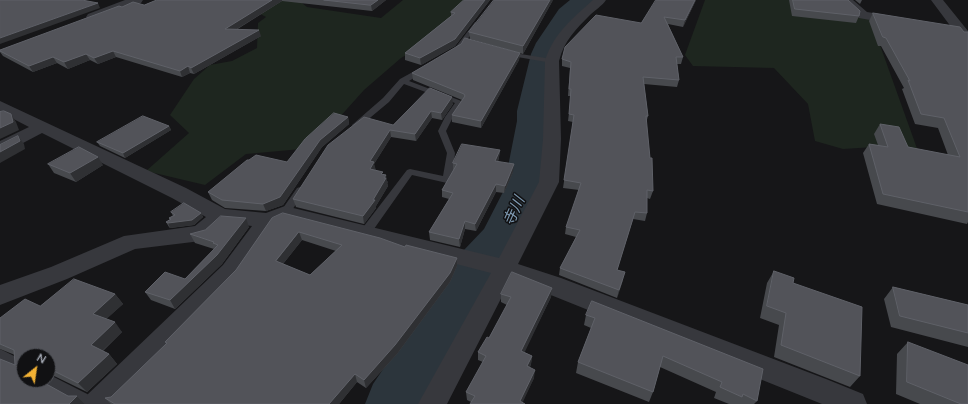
<!DOCTYPE html>
<meta charset="utf-8">
<style>
body{margin:0}
#map{position:relative;width:968px;height:404px;overflow:hidden;background:#161618;font-family:Lato,sans-serif}
canvas{display:block}
.north{position:absolute;left:16px;top:348px;width:40px;height:40px;box-sizing:border-box;background:#111113;border:1px solid #4d4f55;border-radius:50%;rotate:30deg;font-size:11px;font-weight:700;line-height:16px;text-align:center;color:#a8adb8}
.north::after{content:'';display:block;margin:auto;width:14px;height:18px;background:#f2b134;clip-path:polygon(50% 0,100% 100%,50% 72%,0 100%)}
</style>
<div id="map">
<canvas width="968" height="404"></canvas>
<div class="north">N</div>
</div>
<script>
const ctx = document.querySelector('canvas').getContext('2d');
ctx.lineJoin = 'round';
function fillPath(path, color) { ctx.fillStyle = color; ctx.fill(path, 'evenodd'); }
function strokePath(path, color, width, dash) { ctx.strokeStyle = color; ctx.lineWidth = width; ctx.lineCap = dash ? 'butt' : 'round'; ctx.setLineDash(dash || []); ctx.stroke(path); }
function write(font, color, halo, rows, align = 'center') {
  ctx.font = font + ' Lato,"Noto Sans JP",sans-serif'; ctx.lineWidth = 3; ctx.setLineDash([]); ctx.textBaseline = 'middle'; ctx.strokeStyle = halo; ctx.fillStyle = color; for (const [text, x, y, turn = 0] of rows) {
    ctx.save(); ctx.translate(x, y); ctx.rotate((+turn || 0) * Math.PI / 180); ctx.textAlign = isNaN(turn) ? turn : align; if (halo) ctx.strokeText(text, 0, 0); ctx.fillText(text, 0, 0); ctx.restore();
  }
}
fillPath(new Path2D(`
 M250 0H306L302 3 307 7 381 18 403 0H465L436 37 401 58 364 90 312 148 246 154 205 185 146 171 189 133 170 115 194 79 210 65 232 61 257 48 258 23 266 17 251 9Z
 M705 0H812L871 20 919 154 874 147 843 149 815 141 808 104 774 68 693 66 685 55Z`), '#1e261f');
fillPath(new Path2D(`
 M570 0H596C591 7 584 11 579 18 559 41 550 91 551 121L543 192 523 239 517 250 496 274 425 404H365L373 384 464 250 484 229 503 192 517 121V111L531 54 536 43 559 9Z`), '#2c353c');
fillPath(new Path2D(`
 M475 22 480 23 459 50H455V48Z
 M508 52 552 59 556 61 552 63 506 55V53Z
 M420 68H423L427 70 409 81 464 102 453 117 446 131 455 153 452 180 447 183 412 175 369 236H361L360 233 361 230 407 170 410 169 443 176 447 153 438 131 445 117 455 103 404 84 389 102 359 127H353L352 125 383 98 400 79Z
 M300 187 305 190 289 215H281L280 213 281 211 297 188Z
 M0 349 24 361V374L0 362Z
 M48 374 97 399 99 404H78L42 384 40 380H48Z`), '#37383d');
fillPath(new Path2D(`
 M593 0H606C602 6 595 10 590 15 576 29 564 41 559 61L561 139 559 182 518 264 561 278 826 379 863 394 867 404H822L511 279 447 404H418L491 273 286 220 274 225 239 277 117 404H84L88 394 223 265 252 226 225 223 209 238 201 241 135 249 67 279 0 305V285L51 267 124 236 195 226 206 217 172 198 42 133 6 152 0 153V141L29 127 0 112V101L186 188 225 209 266 213 285 206 499 258 539 182 543 139 545 61C553 34 573 18 593 0Z
 M840 0H853L867 12 898 17 902 18 904 21 902 24 898 25 859 18Z
 M931 0H943L968 31V44L963 43Z`), '#37383d');
fillPath(new Path2D(`
 M125 0H143L141 3 98 20H88L86 17 88 14Z`), '#37383d');
fillPath(new Path2D(`
 M157 0H386L372 11 282 1 236 30 261 36 194 74 190 73 182 77 116 57 98 64 90 60 68 69 57 63 33 72 3 56 0 52V50L122 7 144 5Z
 M464 0H490L455 46 421 65 405 60V53L451 16V12Z
 M553 0 523 54 470 39 469 32Z
 M696 0 683 27 668 24 683 57 681 64H677L679 80 677 87 644 84 648 116 646 123 653 191 650 199 647 198V213L645 221 633 219 617 270 623 280 617 298 559 275 560 268 576 237 565 234 566 227 579 190 563 188 573 122 568 121 571 96H568L570 68 562 66V59L641 23Z
 M789 0H848L859 16 856 23 792 16Z
 M855 0H862L860 4Z
 M873 13 964 32H968V222L967 224 877 204 863 153 869 144 878 145 874 134 880 124 908 147 948 155 938 128 915 124 902 89 904 88 881 46H878L869 21Z
 M520 53 519 60 481 128 452 122V115L462 100 413 80 412 73Z
 M430 88 453 104 442 120 432 118 416 141 391 137 374 164 375 170 388 182 387 183 388 186 376 206V208L364 224 296 207 293 199 393 125Z
 M348 117 349 124 322 147 283 205 266 211 225 208 212 200 208 192 249 160 287 162Z
 M169 126 171 130 125 158 100 146 97 142Z
 M500 150 499 157 498 162 513 172 504 193 496 192 476 231 465 229 460 247 430 240 429 232 449 199 442 197V190L453 171V163Z
 M48 164 103 165 76 182 54 173Z
 M171 212 201 213 203 217 194 225 170 228 169 227 166 222 170 220 169 218 173 216Z
 M272 218 457 258V266L450 282 397 354 366 388 357 382 339 404H111L105 398 111 397 167 344 165 342 236 270ZM302 240 336 251 310 275 283 264Z
 M249 227 222 264 175 309 151 300 145 292 185 279 214 249 195 243 190 234Z
 M774 271 793 283 860 376 850 387 774 357 779 325 760 318 767 283Z
 M893 287 968 305V347L891 327 884 299Z
 M552 288 551 297 524 352 532 356 531 364 530 367 534 378 522 402H471L467 400 466 392 483 362 478 360V352L489 338 507 305 501 302V294Z
 M115 294 123 304 106 319 122 332 103 351 109 354 117 364 87 392 48 373V356H24V380L68 396H77L85 404H0L15 365V355L0 349V318L40 306Z
 M592 301 757 401 754 404H729L714 398 716 392 660 367 653 392 649 402 576 373 578 362 591 328 584 325 586 315Z
 M908 342 968 404H920L896 394 897 354Z`), '#47494d');
fillPath(new Path2D(`
 M272 0H282V1L227 35 225 29Z
 M378 0H386L372 11 371 5Z
 M485 0H490L455 46 421 65 420 58Z
 M550 0H553L523 54V46Z
 M695 0H696L683 27 685 20Z
 M98 3 100 8 0 44V38Z
 M259 30 261 36 194 74 191 68Z
 M113 51 116 57 98 64 94 58Z
 M520 53 519 60 481 128V121Z
 M86 54 90 60 68 69 64 62Z
 M53 57 57 63 33 72 29 66Z
 M188 66 190 73 182 77 180 71Z
 M452 97 453 104 442 120 441 113Z
 M431 111 432 118 416 141 415 134Z
 M11 114 16 122 19 130 0 139V128Z
 M348 117 349 124 322 147 283 205 266 211 263 204 320 140Z
 M169 126 171 130 125 158 123 153Z
 M390 130 391 137 374 164 376 170 371 177 370 169V161Z
 M18 136 24 144 25 149 0 163V152Z
 M500 150 499 157 495 169V161Z
 M98 157 103 165 76 182 70 173Z
 M514 164 513 172 504 193 505 186Z
 M386 175 388 186 376 206V208L364 224 363 216 373 200Z
 M496 184V192L476 231 475 224Z
 M201 213 203 217 194 225 170 228 168 223Z
 M246 218 249 227 222 264 175 309 170 300Z
 M465 221V229L460 247 459 239Z
 M299 232 302 240 279 269 276 261Z
 M457 258V266L450 282 397 354 366 388 364 380Z
 M625 272 623 280 617 298 619 290Z
 M552 288 551 297 521 360V351Z
 M115 294 123 304 101 324 93 314Z
 M115 322 122 332 99 354 91 345Z
 M109 354 117 364 87 392 78 383Z
 M532 356 531 364 526 374 527 366Z
 M535 370 534 378 522 404 520 401Z
 M355 374 357 382 339 404H329Z
 M77 396 85 404H69Z`), '#2f3033');
const building = new Path2D(`
 M0 0H82L98 3 0 38Z
 M157 0H272L225 29 259 30 191 68 188 66 180 71 113 51 94 58 86 54 64 62 53 57 29 66 0 51V50L119 6 122 7 133 2 144 5Z
 M324 0H378L371 5Z
 M464 0H485L455 39 420 58 405 53 455 13 451 12Z
 M494 0H550L523 46 469 32Z
 M656 0H695L685 20 664 17 683 57H676L679 80 643 77 648 116H646L650 158H652L653 191 647 190V213L635 212 618 267 617 270 625 272 619 290 560 268 580 230 566 227 581 183 564 180 574 115 569 114 571 89H569L571 62 562 59 565 47 596 15 641 23Z
 M793 0H848L860 11 859 16 795 9Z
 M873 13 960 27 964 32H968V212L883 194 869 144 888 147 880 124 899 127 908 147 960 157 944 118 921 114 908 80 910 81 886 38 883 37Z
 M465 38 520 53 481 121 452 115 465 96 464 94 412 73 461 44Z
 M430 88 452 97 441 113 431 111 415 134 390 130 370 161 374 162 370 169 383 172 381 174 386 175 384 178H386L373 200H375L363 216 293 199 328 145 364 117 393 125Z
 M4 111 11 114 13 122 0 128V112Z
 M334 113 348 117 320 140 280 197 263 204 222 200 208 192 247 160H249L256 155 287 162 305 139Z
 M143 116 169 126 123 153 97 142Z
 M18 136 20 141 0 152V145Z
 M462 144 500 150 495 161 514 164 505 186 496 184 475 224 465 221 459 239 429 232 453 193 442 190 457 164 453 163Z
 M79 147 98 157 70 173 48 164Z
 M184 203 201 213 192 220 168 223 166 222 171 219 169 218 175 215 171 212Z
 M283 213 380 238 405 247 406 245 457 258 450 273 395 345 364 380 355 374 329 404H115L105 398 111 397 167 343 165 342 236 270 272 218ZM299 232 342 245 310 275 276 261Z
 M221 216 246 218 217 255 170 300 145 292 165 272 185 279 218 245 213 243 214 242 190 234 205 230Z
 M774 271 794 278 793 283 862 307 860 376 781 345 786 313 767 306Z
 M512 272 552 288 521 351 532 356 527 366 535 370 520 401 525 404H470L475 396 466 392 486 356 478 352 487 337 489 338 511 297 501 294Z
 M74 279 115 294 93 314 115 322 91 345 109 354 78 383 48 368V356H24V380H39L68 396H77L69 404H0V359L15 365 14 350 0 344V318L25 299 40 306Z
 M893 287 968 305V333L900 316Z
 M592 301 763 369 757 401 743 394 742 397 720 387 722 382 663 356 653 392 578 362 595 318 586 315Z
 M908 342 968 365V404H961L907 382Z`);
fillPath(building, '#525359');
strokePath(building, '#5f6168', 1);
write('italic 15px', '#7f9bb3', '#111113', [
 ["寺川",514,211,-66]
]);
</script>
